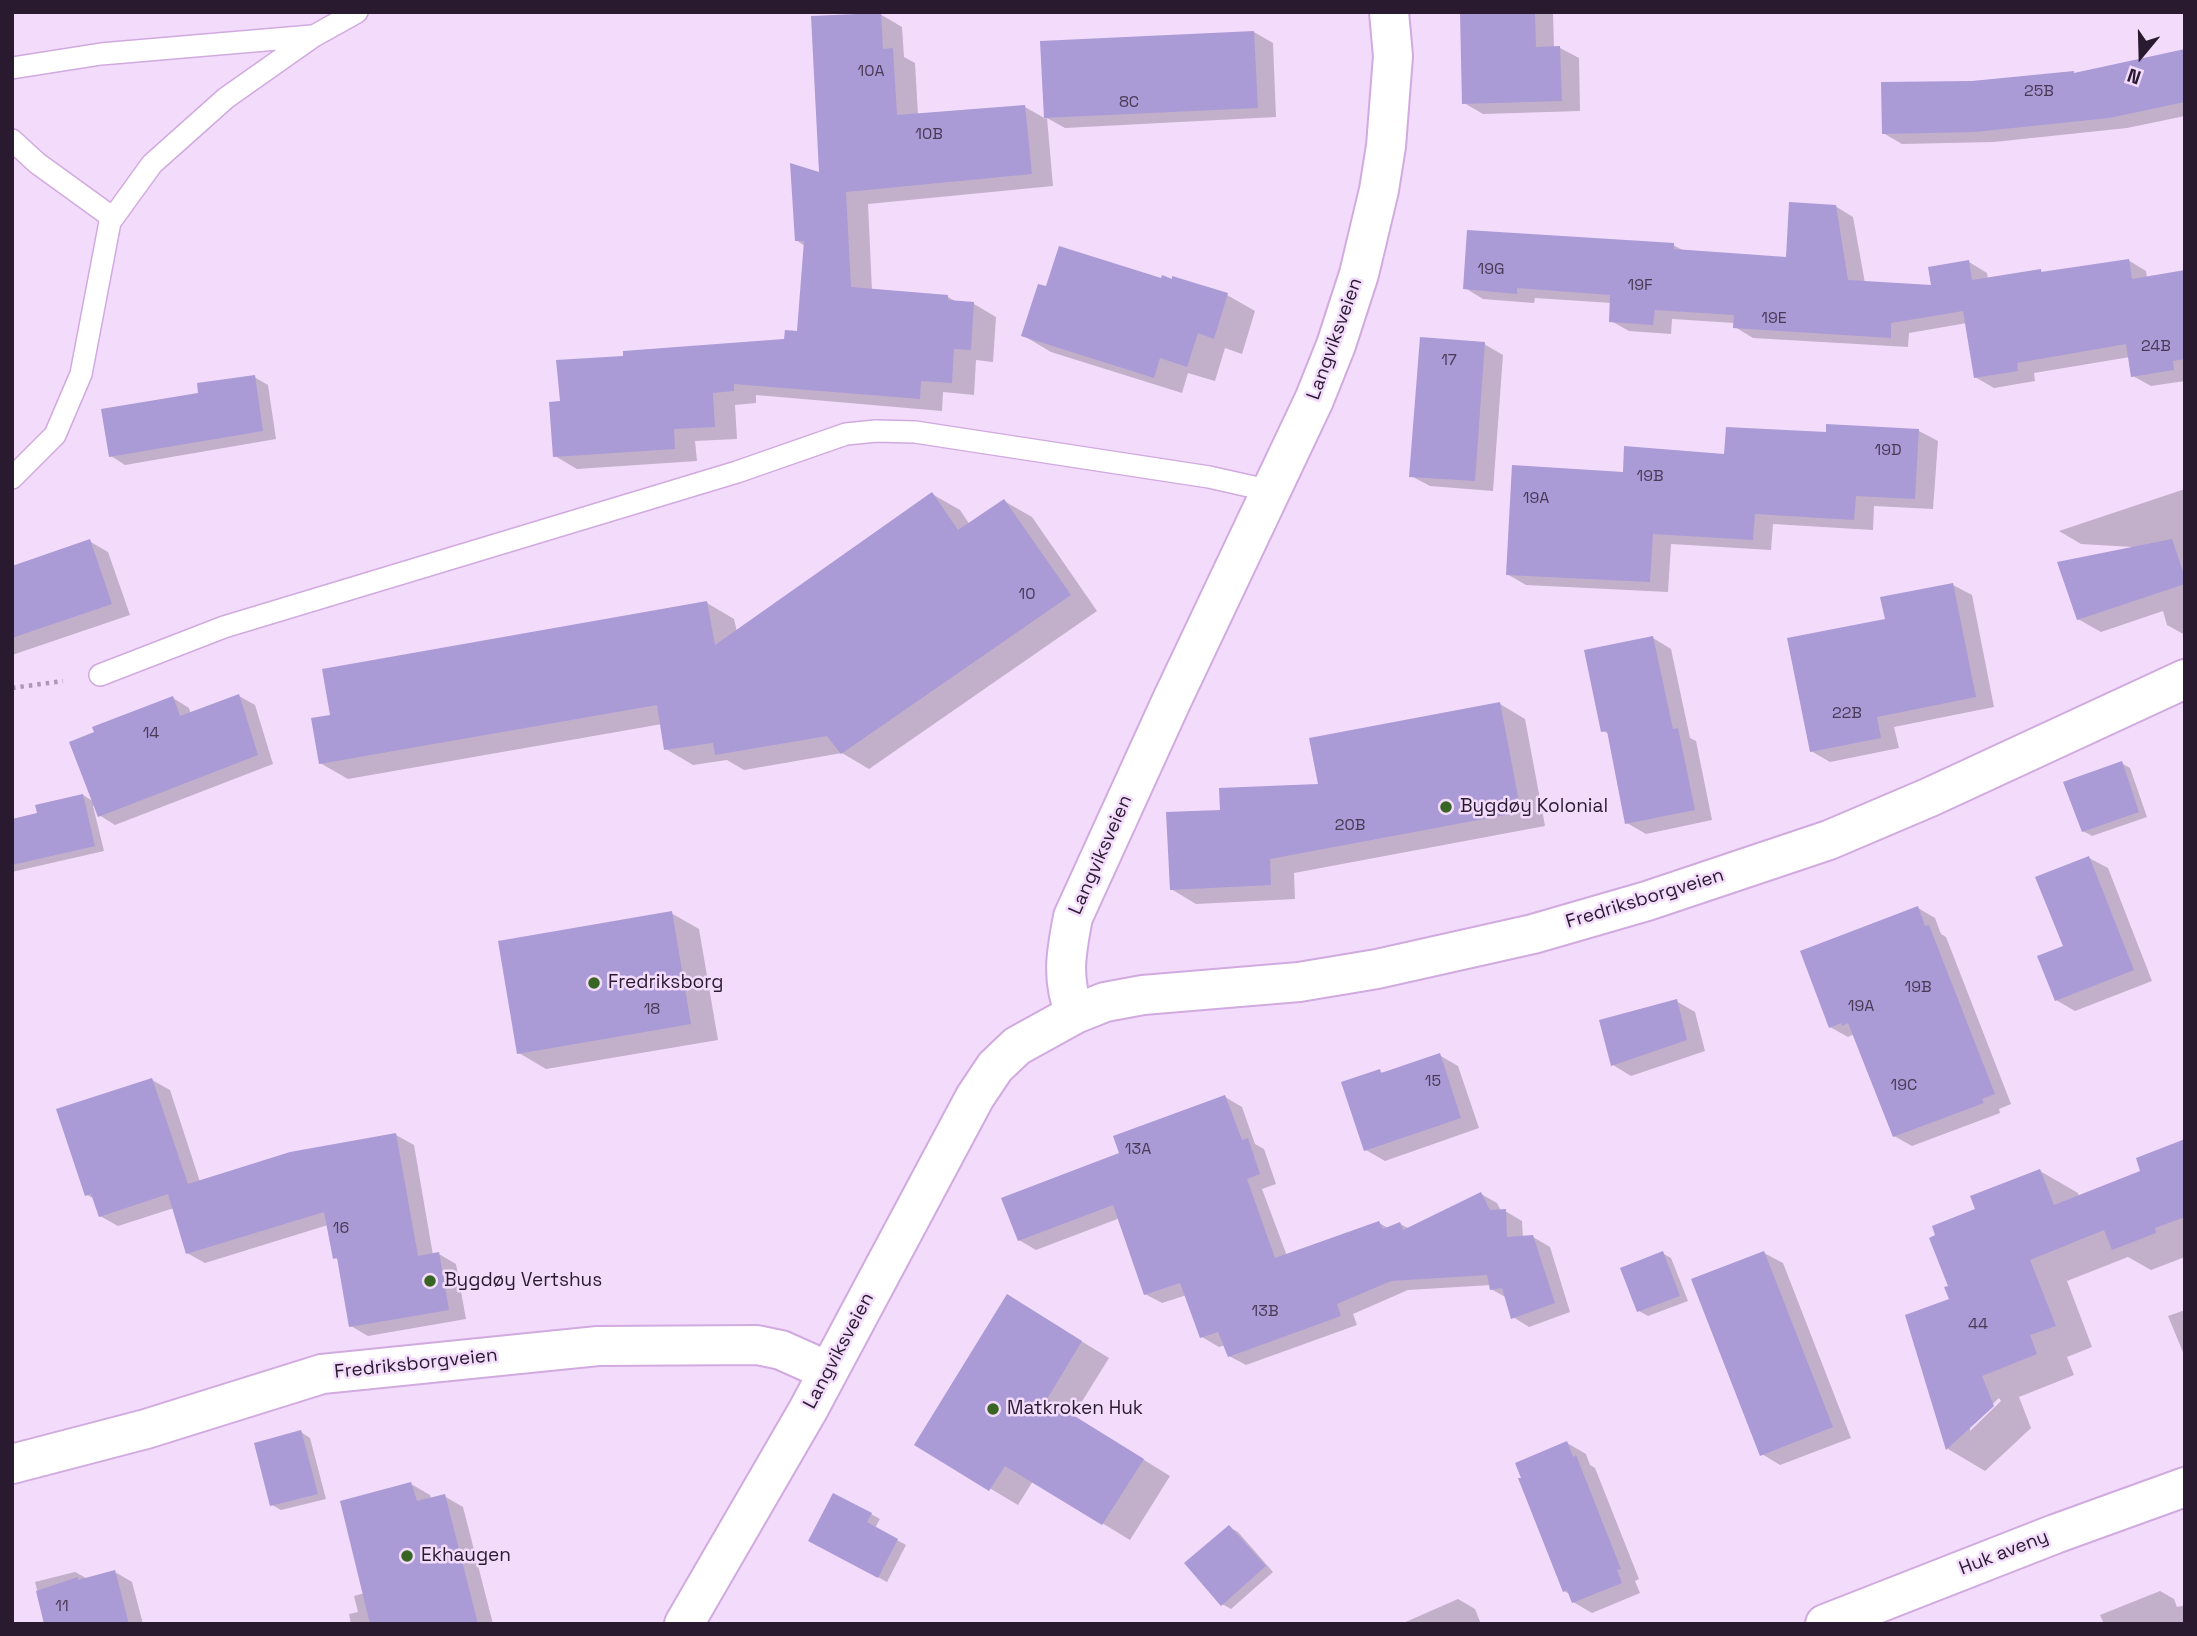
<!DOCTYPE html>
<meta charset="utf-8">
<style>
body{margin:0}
#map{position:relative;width:2197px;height:1636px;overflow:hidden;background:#f3dbfc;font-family:"Space Grotesk",sans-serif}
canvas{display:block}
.frame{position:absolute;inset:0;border:14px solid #291a2f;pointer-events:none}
.north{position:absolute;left:2106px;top:21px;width:70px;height:70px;-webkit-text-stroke:5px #f3dbfc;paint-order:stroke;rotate:199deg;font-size:19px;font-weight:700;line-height:28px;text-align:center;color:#291a2f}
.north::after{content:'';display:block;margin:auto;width:24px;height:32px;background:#291a2f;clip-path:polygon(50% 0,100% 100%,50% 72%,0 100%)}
</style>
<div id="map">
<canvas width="2197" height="1636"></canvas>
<div class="frame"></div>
<div class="north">N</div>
</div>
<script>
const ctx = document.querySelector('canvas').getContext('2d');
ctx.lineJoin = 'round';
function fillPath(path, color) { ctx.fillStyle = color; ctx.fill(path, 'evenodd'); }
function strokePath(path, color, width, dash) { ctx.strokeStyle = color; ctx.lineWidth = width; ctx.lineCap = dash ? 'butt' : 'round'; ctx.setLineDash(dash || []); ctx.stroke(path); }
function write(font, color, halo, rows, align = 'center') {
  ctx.font = font + ' "Space Grotesk",sans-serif'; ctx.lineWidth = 5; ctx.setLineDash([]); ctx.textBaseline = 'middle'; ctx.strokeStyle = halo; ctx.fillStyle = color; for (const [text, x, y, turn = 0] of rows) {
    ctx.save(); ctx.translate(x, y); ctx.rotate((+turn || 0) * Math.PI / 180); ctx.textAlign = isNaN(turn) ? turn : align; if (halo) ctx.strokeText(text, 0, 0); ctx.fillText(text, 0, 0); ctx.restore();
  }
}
fillPath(new Path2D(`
 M1462 12H1553L1554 48H1560L1579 58 1580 111 1483 114 1464 103Z
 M880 14 902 27 904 57 915 63 918 115 1025 107 1046 119 1042 43 1254 32 1273 43 1276 117 1065 128 1047 118 1053 186 868 204 872 291 948 297 957 302 974 304 996 317 993 362 976 360 974 395 943 392 942 411 756 395V403L735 405 737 439 695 441 697 461 577 469 555 456 561 403 625 357 786 340 798 333 805 246 796 240Z
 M2185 51V116L2127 128 1994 142 1902 144 1883 133 2073 72 2077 75Z
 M1835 206 1853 217 1865 283 1933 287 1969 262 1987 273 1988 280 2041 271 2045 274 2128 260 2146 271 2147 278 2185 272V381L2151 386 2133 376 2130 357 2034 373 2035 381 1994 388 1975 377 1967 323 1909 333 1908 347 1753 338 1735 327V323L1672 319 1671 334 1629 331 1611 321 1612 303 1535 298 1534 303 1483 299 1465 288 1673 245 1686 252 1788 259Z
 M1174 279 1227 295 1255 311 1242 354 1225 348 1215 381 1188 373 1182 393 1051 352 1024 336 1048 288 1162 280 1173 281Z
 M1484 344 1503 355 1493 491 1430 486 1411 476Z
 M254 377 268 385 276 439 125 465 111 456 200 394Z
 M1919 431 1938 441 1933 509 1874 506 1873 530 1773 524 1771 550 1671 544 1668 592 1526 585 1507 574 1624 474 1827 434Z
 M2185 489V635L2167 625 2163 611 2101 632 2078 619 2133 547 2081 544 2059 531Z
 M932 494 960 510 970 525 1004 501 1032 517 1097 611 869 769 842 753 744 770 727 760 693 765 666 749 662 724 348 779 320 763 332 716 707 603 734 619 737 632Z
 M89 541 108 552 130 615 12 655V567Z
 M1953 585 1972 595 1994 707 1894 727 1899 748 1830 762 1811 751 1887 620Z
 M1653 638 1671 649 1690 738 1696 741 1712 820 1646 834 1627 823 1609 734 1603 731Z
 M239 696 255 705 273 764 115 825 99 815 96 806H93L104 851 12 872V820L39 814 83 795 94 802 173 698 189 708 191 714Z
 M1500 704 1525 719 1545 826 1294 873 1295 899 1196 904 1171 889 1222 812 1320 786Z
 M2121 763 2130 768 2147 817 2092 836 2083 831Z
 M2089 858 2108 868 2152 981 2075 1011 2056 1000 2065 947Z
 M1918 908 1935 918 1941 934 1946 937 2011 1104 1999 1109 2000 1113 1912 1146 1894 1136 1854 1034 1848 1037 1830 1027Z
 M671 913 699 929 718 1040 546 1069 519 1053Z
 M1676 1001 1695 1012 1705 1051 1631 1076 1613 1065Z
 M1439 1055 1458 1066 1479 1128 1385 1161 1366 1150 1379 1071 1385 1074Z
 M152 1080 170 1090 200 1182 396 1135 414 1145 433 1255 439 1254 456 1264 466 1319 368 1336 351 1326 339 1260 334 1257 328 1225 205 1263 187 1253 174 1208 118 1226 100 1216 95 1199 87 1195Z
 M1225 1097 1242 1107 1255 1144 1264 1149 1276 1184 1262 1189 1287 1256 1379 1223 1388 1228 1400 1224 1410 1229 1481 1194 1497 1203 1501 1211H1505L1522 1221 1523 1238 1533 1237 1550 1247 1570 1312 1529 1327 1513 1317 1507 1298 1491 1289V1285L1408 1290 1353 1314 1357 1325 1246 1365 1229 1356 1225 1345 1219 1347 1202 1337 1187 1295 1162 1303 1145 1294 1120 1218 1036 1250 1019 1240 1121 1154Z
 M2185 1146V1257L2151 1270 2128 1257 2067 1281 2092 1347 2067 1357 2074 1375 2019 1397 2031 1428 1985 1471 1948 1449 1907 1316 1951 1300 1950 1287 1978 1210 2040 1171 2078 1193 2079 1197 2143 1172ZM1999 1398 2001 1401 1970 1431V1426Z
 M1662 1253 1671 1258 1688 1301 1648 1316 1639 1311Z
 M1764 1253 1783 1263 1851 1438 1780 1465 1762 1454Z
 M2185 1310V1357L2168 1316Z
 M1035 1313 1109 1358 1073 1416 1170 1476 1130 1540 1033 1481 1018 1505 917 1445Z
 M301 1432 310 1438 326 1499 281 1510 272 1505Z
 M1567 1443 1586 1454 1590 1465 1595 1468 1639 1579 1635 1581 1640 1593 1592 1613 1573 1602 1571 1595 1564 1591Z
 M411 1484 430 1495 431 1499 444 1496 463 1507 493 1624H351L349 1614 358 1612 354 1596 365 1593Z
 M871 1514 880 1519 875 1528 906 1545 887 1582 810 1540Z
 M1229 1527 1238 1532 1273 1572 1231 1609 1222 1604Z
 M75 1572 88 1579 115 1572 132 1582 143 1624H46L35 1582Z
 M2160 1591 2174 1599 2177 1607 2182 1606 2185 1607V1624H2104L2100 1615Z
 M1458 1599 1475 1609 1481 1624H1401Z`), '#0003');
fillPath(new Path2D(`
 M1460 12H1535L1536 47 1560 46 1562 101 1462 104Z
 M881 13 883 49 893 48 897 115 1025 105 1032 174 846 192 851 287 948 295V300L974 302 971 350 954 349 952 383 921 381 920 399 734 384V391L713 393 715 427 674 429 675 449 553 457 549 402 560 401 556 360 623 356V351L784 339 785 330 797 331 804 241H795L790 163 819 172 811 16Z
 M1254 31 1258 108 1044 118 1040 41Z
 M2185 49V102L2109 118 1974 132 1882 134 1881 82 1972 81 2074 71V73Z
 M1789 202 1836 205 1848 280 1931 285 1928 267 1969 260 1972 280 2041 269V272L2129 259 2132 279 2185 270V359L2173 361 2174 370 2131 377 2126 344 2017 363 2018 371 1974 378 1963 311 1891 323V338L1733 328 1734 315 1655 310 1653 325 1609 322 1610 295 1517 288V294L1463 289 1467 230 1674 243V249L1786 257Z
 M1059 246 1161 278 1162 275 1172 279V276L1228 293 1214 339 1198 333 1187 367 1160 358 1154 378 1021 336 1038 284 1046 286Z
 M1420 337 1485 342 1475 481 1409 477Z
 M255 375 263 431 109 457 101 409 198 393 197 383Z
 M1826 424 1919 429 1915 499 1856 496 1854 520 1755 514 1753 540 1653 534 1650 582 1506 575 1512 465 1623 472 1624 446 1724 454 1726 427 1826 432Z
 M932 492 958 530 1004 499 1071 595 841 754 827 736 715 755 713 743 664 750 657 705 319 764 311 718 330 715 322 669 707 601 715 645Z
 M90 539 112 604 12 638V566Z
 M2172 539 2185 577V584L2077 620 2057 562Z
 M1953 583 1976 697 1877 717 1881 738 1810 752 1787 638 1885 619 1880 597Z
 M1653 636 1673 729 1678 728 1695 810 1625 824 1607 731 1601 732 1584 650Z
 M239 694 258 755 98 817 69 742 94 732 92 727 173 696 180 716Z
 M1500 702 1521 812 1270 859 1271 885 1170 890 1166 812 1220 810 1219 788 1318 784 1309 738Z
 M2122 761 2139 812 2082 832 2063 782Z
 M83 794 95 846 12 865V819L37 813 35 805Z
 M2089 856 2134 970 2055 1001 2037 956 2063 946 2035 877Z
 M1918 906 1925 926 1929 925 1995 1094 1982 1099 1984 1103 1893 1137 1848 1023 1842 1026 1841 1023 1829 1028 1800 951Z
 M672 911 691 1024 517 1054 498 941Z
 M1677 999 1687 1040 1611 1066 1599 1020Z
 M1440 1053 1461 1118 1364 1151 1341 1082 1380 1069 1381 1073Z
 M152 1078 188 1184 290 1152 396 1133 418 1256 439 1252 449 1310 349 1327 337 1258 333 1259 324 1212 186 1254 168 1194 99 1217 91 1194 85 1196 56 1109Z
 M1225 1095 1242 1140 1248 1138 1260 1174 1247 1179 1275 1258 1379 1221 1383 1229 1400 1222 1403 1230 1481 1192 1490 1210 1506 1209 1507 1237 1533 1235 1555 1303 1511 1319 1502 1288 1490 1290 1487 1275 1391 1281 1337 1304 1341 1316 1228 1357 1218 1332 1200 1338 1180 1283 1144 1295 1113 1205 1018 1241 1001 1198 1119 1153 1113 1136Z
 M2185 1139V1217L2155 1228 2156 1233 2112 1250 2104 1230 2030 1260 2056 1326 2030 1335 2037 1354 1982 1376 1994 1406 1946 1450 1905 1315 1949 1299 1944 1287 1948 1286 1929 1238 1935 1235 1932 1226 1975 1209 1970 1196 2040 1169 2054 1205 2140 1171 2136 1158Z
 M1663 1251 1680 1296 1637 1312 1620 1268Z
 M1764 1251 1833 1427 1760 1456 1691 1279Z
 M1007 1294 1082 1341 1047 1399 1144 1459 1102 1525 1005 1466 989 1491 914 1445Z
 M301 1430 318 1494 270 1506 254 1443Z
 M1567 1441 1573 1457 1576 1455 1621 1569 1617 1570 1622 1583 1572 1603 1567 1590 1563 1592 1518 1478H1521L1515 1463Z
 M411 1482 417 1501 445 1494 478 1624H370L340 1501Z
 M833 1493 872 1513 867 1522 898 1539 878 1578 808 1541Z
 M1229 1525 1266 1566 1221 1606 1184 1563Z
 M115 1570 129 1624H44L36 1591 78 1577V1580Z`), '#aa9ad5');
const service = new Path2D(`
 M12 68 101 54 312 36
 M12 140 37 163 113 218
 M12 478 55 435 81 374 110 222 152 164 226 98 314 36 357 12
 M100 675 224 627 737 472 846 434 876 431 915 432 1209 477 1271 491`);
const minor = new Path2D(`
 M12 1464 146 1429 322 1374 598 1346 757 1345 781 1350 828 1371
 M1825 1624 2055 1534 2185 1487`);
const tertiary = new Path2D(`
 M1075 1014C1061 979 1066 953 1073 917L1171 702 1314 400 1336 345 1359 274 1379 190 1386 146 1393 56 1389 12
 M684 1624 808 1410 975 1097 995 1067 1017 1046 1075 1014 1105 1002 1143 995 1299 982 1377 969 1533 934 1647 901 1829 840 1930 797 2185 679`);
strokePath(service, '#d1aadf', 24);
strokePath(minor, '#d1aadf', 42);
strokePath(tertiary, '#d1aadf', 42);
strokePath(new Path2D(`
 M12 688 63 681`), '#ad98b5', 4.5, [3.5, 5]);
strokePath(service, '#fff', 21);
strokePath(minor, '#fff', 38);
strokePath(tertiary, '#fff', 38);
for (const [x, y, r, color] of [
 [1446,807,7,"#396524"],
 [594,983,7,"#396524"],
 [430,1281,7,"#396524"],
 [993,1409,7,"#396524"],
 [407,1556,7,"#396524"]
]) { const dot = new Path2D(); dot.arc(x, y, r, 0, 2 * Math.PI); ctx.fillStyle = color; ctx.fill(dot); strokePath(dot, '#f3dbfc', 2.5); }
write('16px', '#493a58', null, [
 ["10A",871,72],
 ["25B",2039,92],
 ["8C",1129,103],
 ["10B",929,135],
 ["19G",1491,270],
 ["19F",1640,286],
 ["19E",1774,319],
 ["24B",2156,347],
 ["17",1449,361],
 ["19D",1888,451],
 ["19B",1650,477],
 ["19A",1536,499],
 ["10",1027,595],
 ["22B",1847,714],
 ["14",151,734],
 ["20B",1350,826],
 ["19B",1918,988],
 ["19A",1861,1007],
 ["18",652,1010],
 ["15",1433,1082],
 ["19C",1904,1086],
 ["13A",1138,1150],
 ["16",341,1229],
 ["13B",1265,1312],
 ["44",1978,1325],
 ["11",62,1607]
]);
write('19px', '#291a2f', '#f3dbfc', [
 ["Langviksveien",1335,339,-70],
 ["Langviksveien",1101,855,-66],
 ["Fredriksborgveien",1645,899,-17],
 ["Langviksveien",839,1351,-62],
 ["Fredriksborgveien",416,1364,-6],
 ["Huk aveny",2004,1553,-21]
]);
write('19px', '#291a2f', '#f3dbfc', [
 ["Bygdøy Kolonial",1460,807],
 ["Fredriksborg",608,983],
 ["Bygdøy Vertshus",444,1281],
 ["Matkroken Huk",1007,1409],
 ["Ekhaugen",421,1556]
], 'left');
</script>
